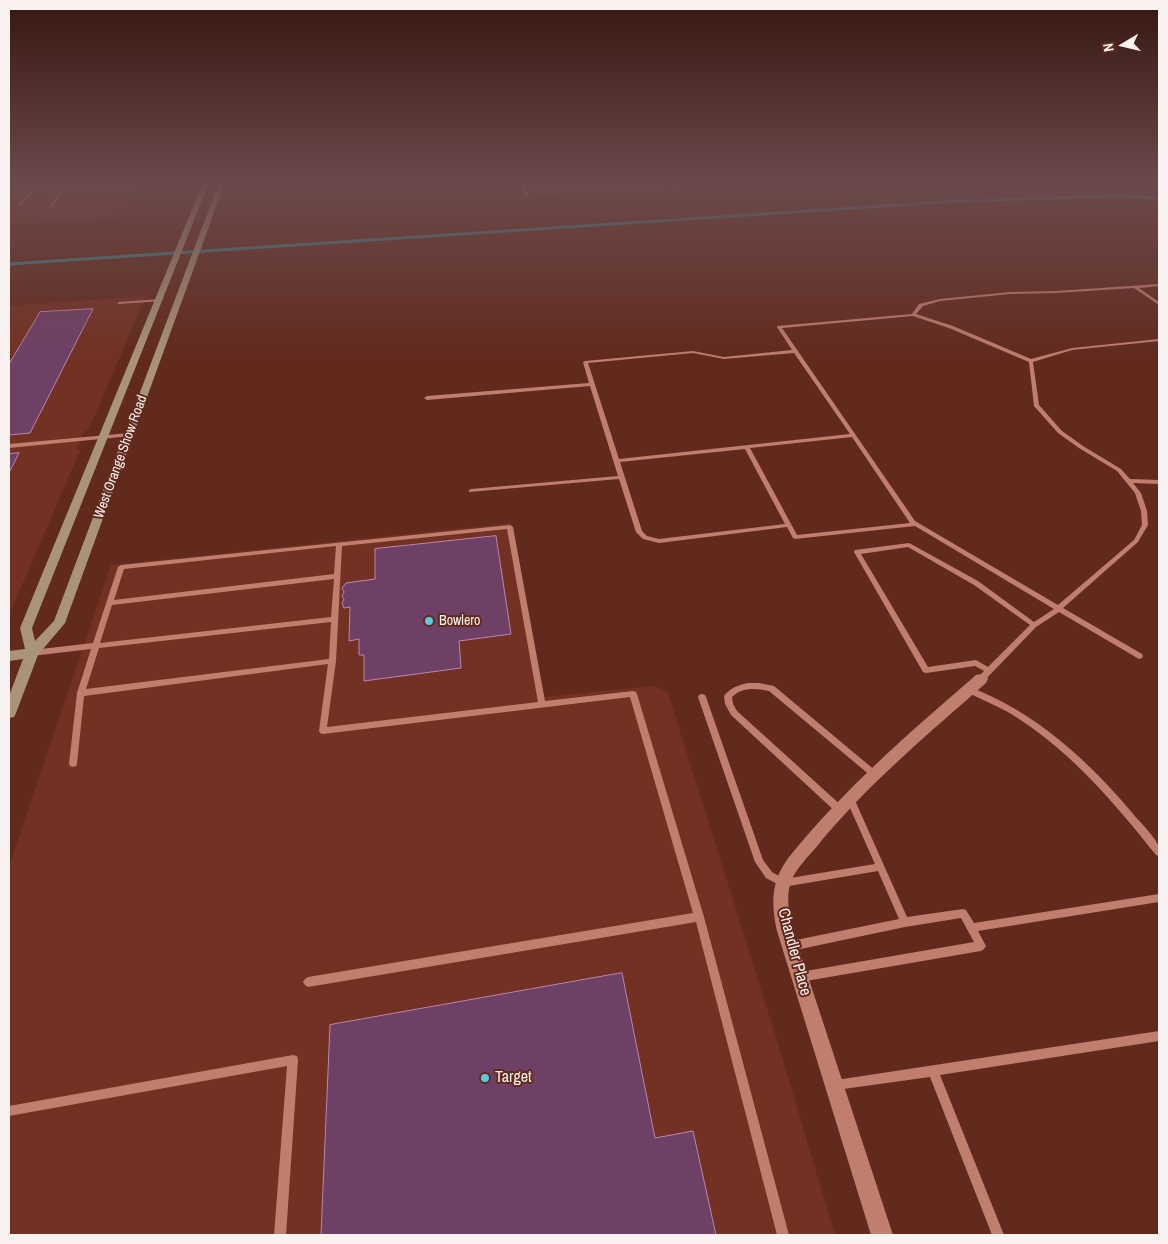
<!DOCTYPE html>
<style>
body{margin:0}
#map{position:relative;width:1168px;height:1244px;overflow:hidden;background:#622a1d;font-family:"Archivo Narrow",sans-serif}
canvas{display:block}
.frame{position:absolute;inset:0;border:10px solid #faf2f0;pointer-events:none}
.north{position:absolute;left:1098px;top:20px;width:50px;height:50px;-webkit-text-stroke:4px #622a1d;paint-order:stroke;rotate:261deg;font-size:14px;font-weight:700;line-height:20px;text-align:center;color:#faf2f0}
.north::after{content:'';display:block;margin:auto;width:18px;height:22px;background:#faf2f0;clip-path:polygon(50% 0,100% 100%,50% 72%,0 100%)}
</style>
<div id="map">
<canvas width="1168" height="1244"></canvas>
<div class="frame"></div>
<div class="north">N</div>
</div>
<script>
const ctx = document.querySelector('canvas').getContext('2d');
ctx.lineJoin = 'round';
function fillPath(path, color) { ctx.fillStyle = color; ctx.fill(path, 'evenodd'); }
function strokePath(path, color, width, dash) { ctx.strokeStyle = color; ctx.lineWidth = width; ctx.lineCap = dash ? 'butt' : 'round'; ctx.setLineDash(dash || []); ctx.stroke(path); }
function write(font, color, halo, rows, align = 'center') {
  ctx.font = font + ' "Archivo Narrow",sans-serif'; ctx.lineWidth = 4; ctx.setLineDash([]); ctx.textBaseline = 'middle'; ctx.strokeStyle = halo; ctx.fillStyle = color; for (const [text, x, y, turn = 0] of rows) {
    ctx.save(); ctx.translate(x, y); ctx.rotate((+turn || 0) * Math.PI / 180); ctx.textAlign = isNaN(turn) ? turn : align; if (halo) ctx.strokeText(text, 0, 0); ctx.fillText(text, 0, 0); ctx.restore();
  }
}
fillPath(new Path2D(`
 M9 185H136L115 218 9 225Z
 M532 185H702L536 196Z
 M146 296 89 429 85 431 77 449 80 451 9 615V306Z
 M511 523 542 697 653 686 668 693 776 1037 835 1235H9V866L111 565Z`), '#723122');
strokePath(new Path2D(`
 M9 264 959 201 1116 196 1159 198`), '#378393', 3);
const building = new Path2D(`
 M93 309 30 433 9 435V364L40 312Z
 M19 453 9 473V454Z
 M496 536 511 634 459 641 461 668 364 681V655H359V639L349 641 350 607 344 608 342 603 344 599 342 596 344 592 342 588 346 583 375 579V549Z
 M622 973 655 1138 693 1131 716 1235H321L330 1025Z`);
fillPath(building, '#6f4066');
strokePath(building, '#bb86af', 1);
fillPath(new Path2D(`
 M35 185H38L21 206H19V204Z
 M65 185H68L51 209H49V207Z
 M1159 284V286L1139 288 1159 302V305L1134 288 1056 293 1010 294 940 301 923 306 916 314 953 326 1031 359 1072 348 1159 339V341L1072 350 1033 362 1039 405 1062 431 1083 446 1121 469 1130 479 1159 480V484L1133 483 1141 493 1147 511 1148 525 1138 542 1063 608 1142 654 1143 656 1142 658 1139 659 1059 612 1036 627 984 681H978L977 679 984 671 975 666 926 673 923 672 854 552 855 550 909 543 911 544 978 581 1034 622 1054 609 915 526 795 539 793 538 787 527 659 543 643 539 636 532 619 479 469 492V490L471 489 618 476 590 386 427 400 424 398 427 396 589 383 583 362 585 361 693 351 724 357 792 350 777 327V326L912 314 919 304 940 299 1010 292 1056 291ZM913 316 949 328 1029 362 1034 406 1058 433 1079 448 1117 471 1135 493 1141 511 1142 525 1134 540 1058 605 915 521 782 328ZM693 353 724 359 794 353 850 434 619 459 588 363ZM852 437 910 523 797 535 750 448ZM745 449 785 524 659 539 647 536 642 531 620 462ZM908 547 974 585 1030 625 988 667 976 660 928 667 861 554Z
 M160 299H162V301L119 304 117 303 119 302Z
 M129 433 132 435 131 436 9 448V444Z
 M510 525 513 527 545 701 633 691 636 692 637 694 704 917 789 1235H777L696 922 308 987 305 985 303 982 305 979 308 977 693 913 630 697 323 734 320 733 319 731 328 664 84 696 77 764 76 766 73 767 70 766 69 764 77 693 91 649 32 656 29 655 28 653 29 651 32 650 93 643 118 567 121 565ZM507 529 538 702 327 727 336 661 342 546ZM336 546 334 574 114 600 124 569ZM334 579 331 617 100 643 112 605ZM331 622 329 659 86 689 99 648Z
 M748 683H759L774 686 877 772 878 774 877 776 874 777 871 776 769 691C755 688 742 687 732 697L733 704 737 711 843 807 844 810 843 813 840 814 837 813 731 715 725 704 724 696C730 688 738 685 748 683Z
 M969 687C1035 711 1090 762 1134 815 1140 822 1155 837 1158 845 1160 848 1159 852 1159 856L1156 855C1113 801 1068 748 1008 712 994 705 980 698 966 692L965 690 966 688Z
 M702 694 705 695 706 697 763 860 772 872 784 879 875 864 846 799 847 796 850 795 853 796 907 917 963 909 966 910 974 923 1159 894V902L978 931 986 946 984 949 981 951 800 982 797 980 795 977 797 974 800 972 974 942 961 918 905 927 791 951 788 949 786 946 788 943 791 941 899 919 878 871 783 887 766 878 755 862 698 697 699 695Z
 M1159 1031V1041L940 1075 1004 1235H992L930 1077 836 1090 832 1089 831 1085 832 1081 836 1080Z
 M293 1055 297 1056 298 1060 286 1235H274L287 1066 9 1116V1106Z`), '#bf7e6e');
fillPath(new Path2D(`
 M520 185H526L528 196H524Z
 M981 674 986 675 988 679 986 683C928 734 867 785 818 845 809 856 796 868 791 882 785 897 790 915 793 931L893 1235H871L777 931C771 902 771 881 789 857 844 789 910 732 976 675Z`), '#bf7e6e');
fillPath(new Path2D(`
 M202 185H208L32 628 35 641 54 621 218 185H224L65 623 38 655 16 713 14 717 9 718V696L23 659 9 661V651L25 649 20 628Z`), '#a99479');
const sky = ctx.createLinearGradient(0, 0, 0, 360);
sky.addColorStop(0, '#361710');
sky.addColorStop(0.51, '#6b4a4c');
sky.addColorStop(1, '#6b4a4c00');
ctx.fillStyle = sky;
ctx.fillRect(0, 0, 1168, 360);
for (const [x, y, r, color] of [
 [429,621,5,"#57c9e2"],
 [485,1078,5,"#57c9e2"]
]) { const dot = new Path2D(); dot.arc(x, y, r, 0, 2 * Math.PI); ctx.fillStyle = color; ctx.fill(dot); strokePath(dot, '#622a1d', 2); }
write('14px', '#faf2f0', '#622a1d', [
 ["West Orange Show Road",121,457,-70]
]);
write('14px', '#faf2f0', '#622a1d', [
 ["Bowlero",439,621]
], 'left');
write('16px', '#faf2f0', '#622a1d', [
 ["Chandler Place",794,952,75]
]);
write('16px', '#faf2f0', '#622a1d', [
 ["Target",495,1078]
], 'left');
</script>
